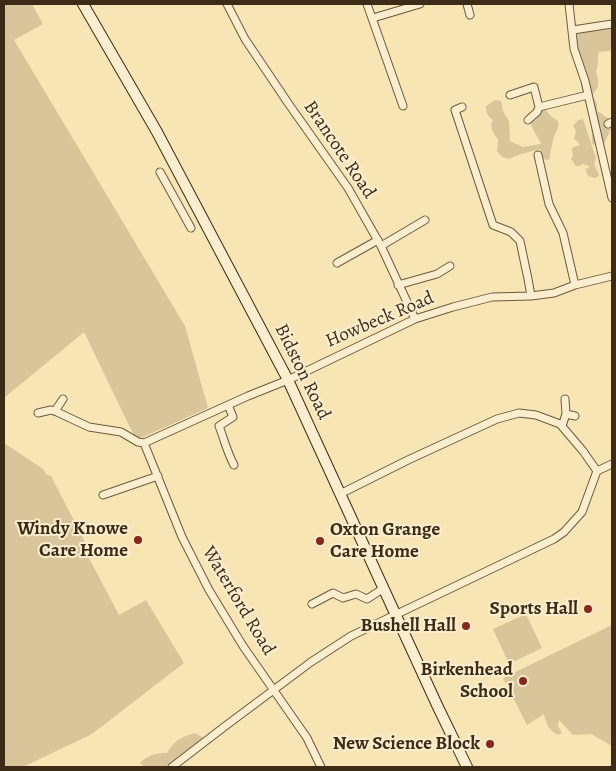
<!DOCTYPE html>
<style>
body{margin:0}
#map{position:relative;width:616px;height:771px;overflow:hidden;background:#f8e5b4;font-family:Alegreya,serif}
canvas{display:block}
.frame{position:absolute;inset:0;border:5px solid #3b2b17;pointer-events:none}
</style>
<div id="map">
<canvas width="616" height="771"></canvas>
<div class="frame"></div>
</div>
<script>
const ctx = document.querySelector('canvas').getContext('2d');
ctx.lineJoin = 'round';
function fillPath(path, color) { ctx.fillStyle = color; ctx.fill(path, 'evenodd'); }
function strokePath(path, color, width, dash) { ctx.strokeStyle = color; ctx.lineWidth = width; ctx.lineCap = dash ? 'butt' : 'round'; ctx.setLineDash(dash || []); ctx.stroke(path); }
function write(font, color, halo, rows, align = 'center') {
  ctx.font = font + ' Alegreya,serif'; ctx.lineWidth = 4; ctx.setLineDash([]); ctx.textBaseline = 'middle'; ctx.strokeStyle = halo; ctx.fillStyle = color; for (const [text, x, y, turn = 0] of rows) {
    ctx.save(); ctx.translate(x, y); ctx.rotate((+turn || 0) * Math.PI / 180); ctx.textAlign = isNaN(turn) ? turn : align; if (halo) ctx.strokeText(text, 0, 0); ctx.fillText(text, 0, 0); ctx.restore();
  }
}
fillPath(new Path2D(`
 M4 4H32L43 24 14 40 185 326 208 408 136 440 84 332 4 398Z
 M612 26V49L610 51 599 52 598 56V64L596 72 598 79V87L593 94 583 95 579 70 572 43 577 34 586 30Z
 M593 97 597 104V111L608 118 611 129 604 144 597 147 592 143 591 120 587 109 585 98Z
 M495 100 501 101 503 111 509 121 510 141 523 147 541 144C540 139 536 136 534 131 532 127 532 125 529 122L532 118 536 120 543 107 551 116 558 121C560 128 555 132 553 140 552 146 550 153 549 160L543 159 540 149 521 154 509 159 502 157 497 151 498 139C493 134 489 126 493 120 487 116 486 112 486 106Z
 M583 119 596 158 594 164 599 175 596 178 588 176 585 169 589 168V166L583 164 580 166H576L571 159 573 156 572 148 577 146H580L578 142 574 139 576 131 573 126 578 120Z
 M4 443 43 469 46 474 51 476 85 542 81 543 119 615 146 600 184 663 92 734 23 767H4Z
 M526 614 542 648 509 664 493 629Z
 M612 625V746L591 734 573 735 559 720 558 726 562 733 558 735C549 730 546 724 544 714L527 725 503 678Z
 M195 733 207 740 193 757 184 758 173 767H144L140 763C148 755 155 753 167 753 175 740 181 737 195 733Z`), '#d8c599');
const street = new Path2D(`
 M227 4 245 39 288 103 348 188 381 246 415 319
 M367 4 403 106
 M467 4 470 15
 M569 4 574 49 585 81 612 198
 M373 18 420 4
 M573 30 612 24
 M510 95 534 87 539 107 588 95
 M462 107 455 110 493 225 511 232 520 241 528 279 531 296
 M528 120 537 112 539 107
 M608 124 612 122
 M538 155 549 204 563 233 575 285
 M160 172 191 228
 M381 246 425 220
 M337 263 378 240
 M398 285 437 274 450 266
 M228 405 233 417 219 426C224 439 227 452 234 465
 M55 411 63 399
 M38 413 51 410 57 412 89 427 121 432 138 442 144 443
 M566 414 575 416
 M562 426 566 414 565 399
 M144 443 248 396 288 380 415 319 453 307 492 297 531 296 554 293 575 285 612 276
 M144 443 182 537 209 590 243 646 307 738 321 767
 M597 471 612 464
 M340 494 408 460 497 419 519 413 536 415 560 424 583 451 597 471
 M103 495 158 476
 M312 604 333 593 343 598 356 594 367 599 384 588
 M172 767 224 727 311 662 351 636 554 539 564 532 582 512 597 471`);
const secondary = new Path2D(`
 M83 4 157 132 288 380 437 705 467 767`);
strokePath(street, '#6a5a3e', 9);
strokePath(secondary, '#3b2b17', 12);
strokePath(street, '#faeece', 7);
strokePath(secondary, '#faeece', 10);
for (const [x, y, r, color] of [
 [138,540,5,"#8f2418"],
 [320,541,5,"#8f2418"],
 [588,609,5,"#8f2418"],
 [466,626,5,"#8f2418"],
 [523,681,5,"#8f2418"],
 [490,744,5,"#8f2418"]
]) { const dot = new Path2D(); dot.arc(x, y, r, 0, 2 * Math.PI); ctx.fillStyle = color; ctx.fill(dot); strokePath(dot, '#faeece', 2); }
write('19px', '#3b2b17', '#faeece', [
 ["Brancote Road",339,150,56],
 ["Howbeck Road",380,320,-23],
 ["Bidston Road",302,372,64],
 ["Waterford Road",238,601,59]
]);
write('bold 19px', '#3b2b17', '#faeece', [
 ["Windy Knowe",128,529],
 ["Care Home",128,551],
 ["Oxton Grange",330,530,"left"],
 ["Care Home",330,552,"left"],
 ["Sports Hall",578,609],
 ["Bushell Hall",456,626],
 ["Birkenhead",513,670],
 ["School",513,692],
 ["New Science Block",480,744]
], 'right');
</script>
